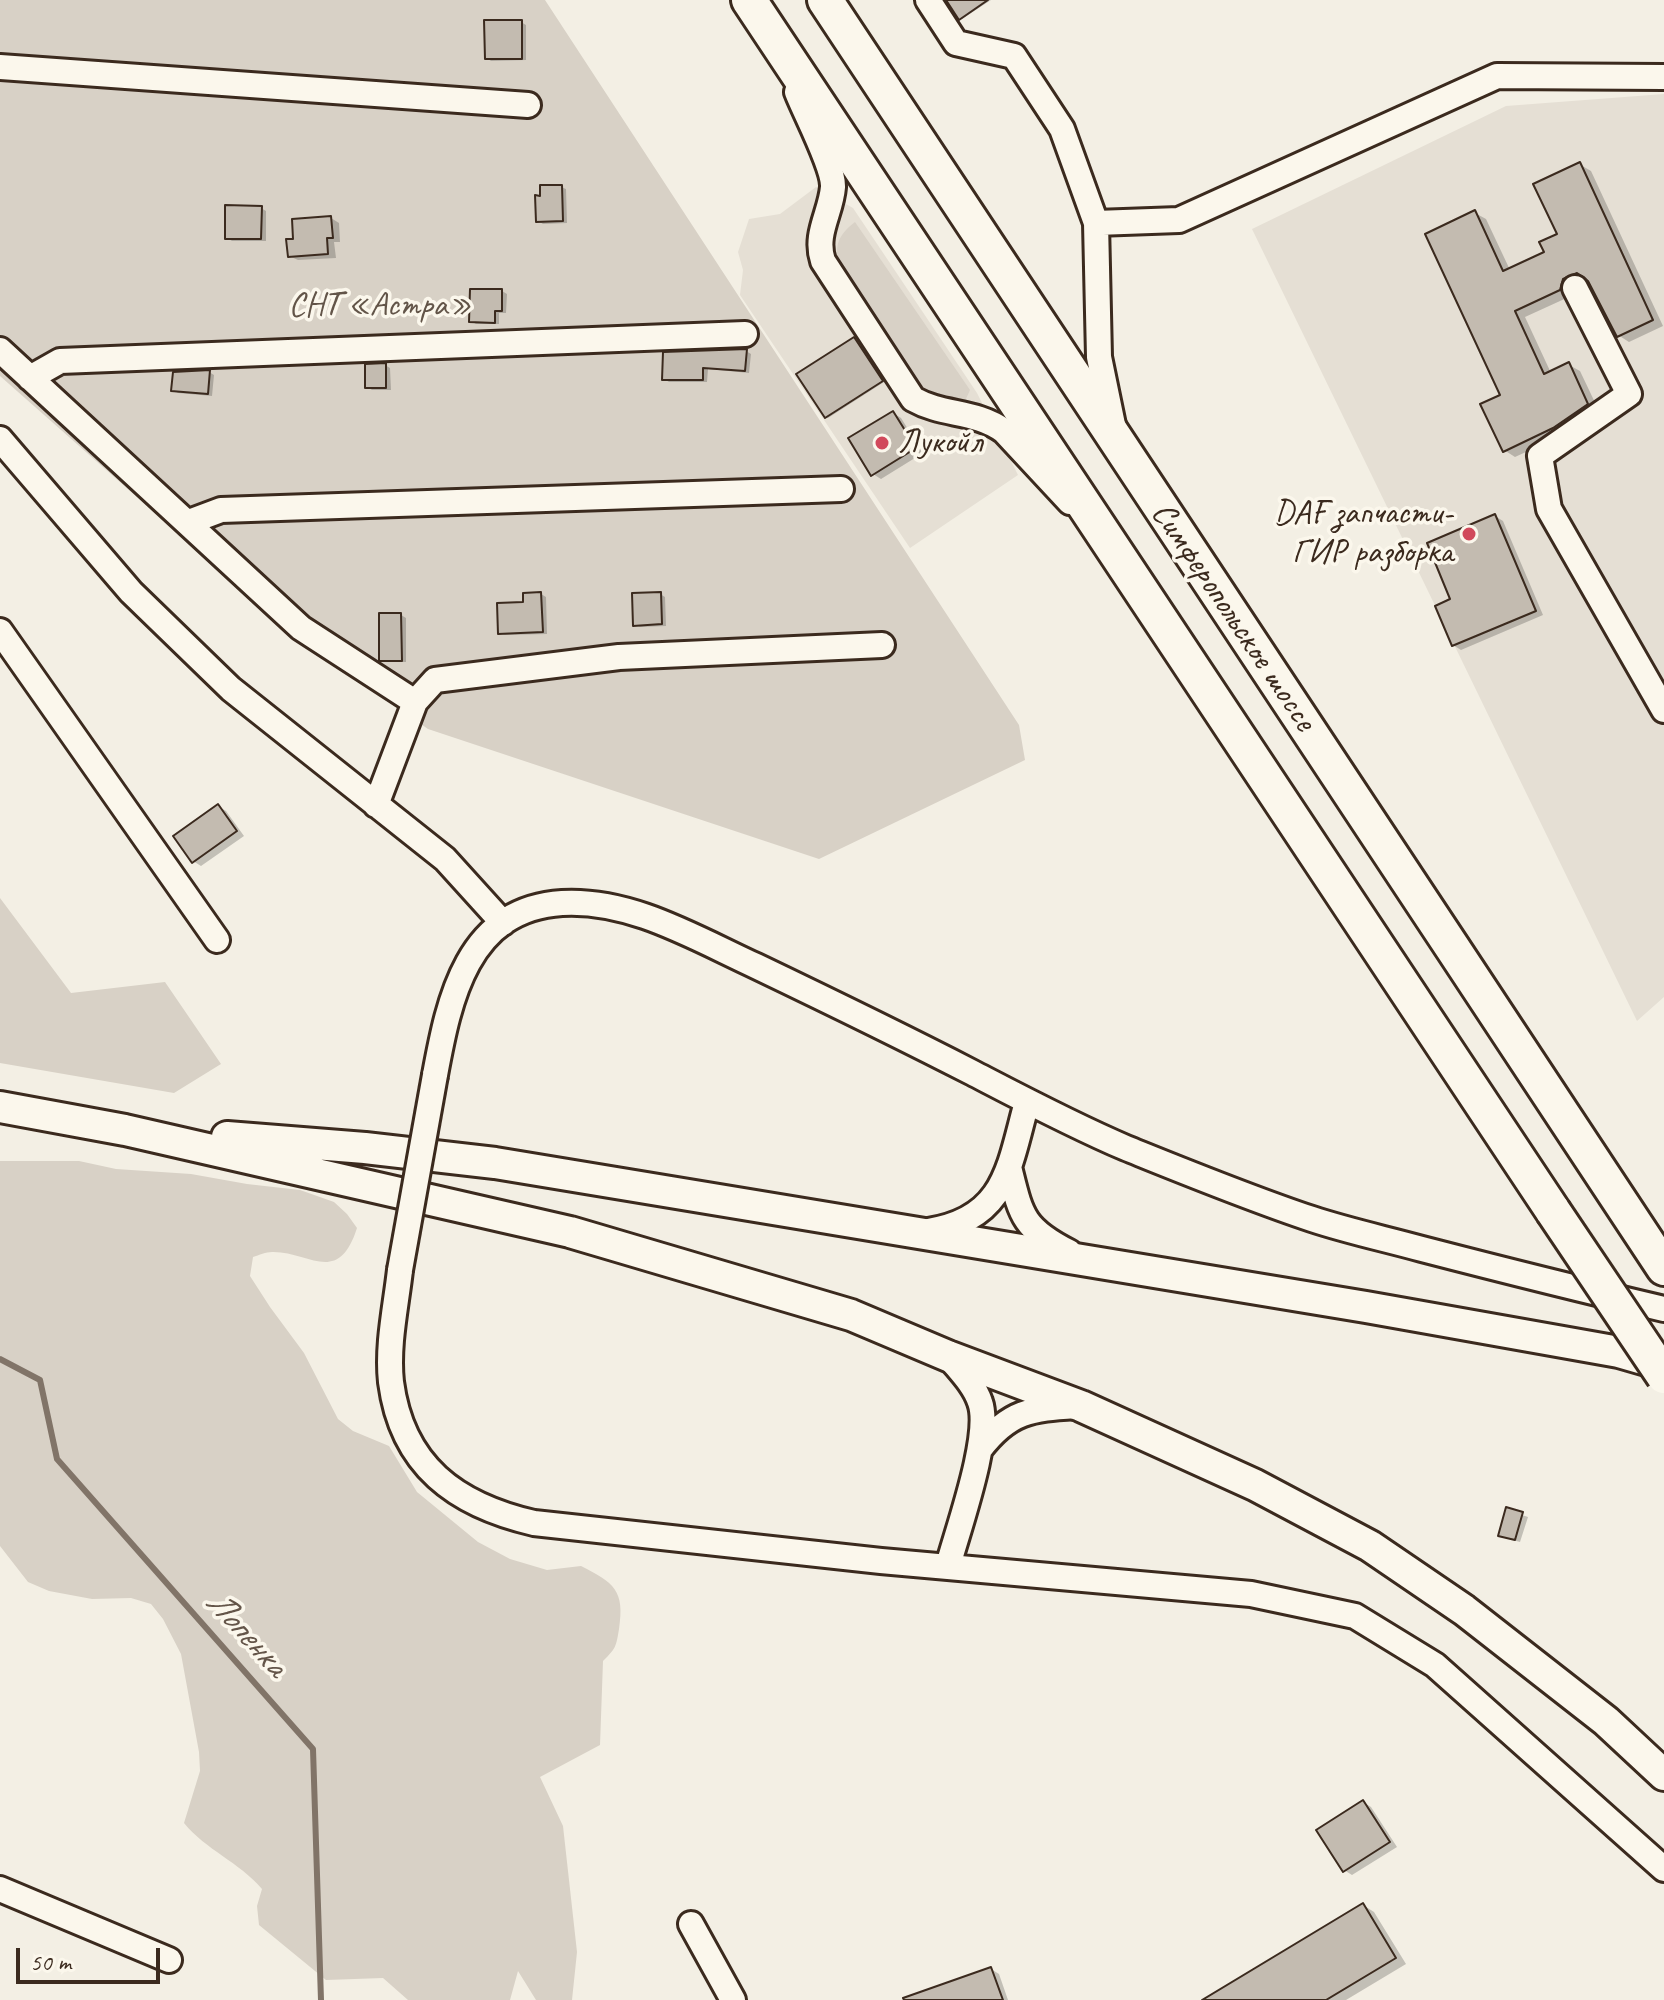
<!DOCTYPE html>
<meta charset="utf-8">
<style>
body{margin:0}
#map{position:relative;width:1664px;height:2000px;overflow:hidden;background:#f3efe4;font-family:Caveat,sans-serif}
canvas{display:block}
.scale{position:absolute;left:16px;top:1948px;width:144px;height:36px;box-sizing:border-box;border:4px solid #3b2a1e;border-top:0;padding-left:10px;font-size:24px;line-height:28px;white-space:nowrap;color:#3b2a1e;-webkit-text-stroke:6px #fbf7ec;paint-order:stroke}
</style>
<div id="map">
<canvas width="1664" height="2000"></canvas>
<div class="scale">50 m</div>
</div>
<script>
const ctx = document.querySelector('canvas').getContext('2d');
ctx.lineJoin = 'round';
function fillPath(path, color) { ctx.fillStyle = color; ctx.fill(path, 'evenodd'); }
function strokePath(path, color, width, dash) { ctx.strokeStyle = color; ctx.lineWidth = width; ctx.lineCap = dash ? 'butt' : 'round'; ctx.setLineDash(dash || []); ctx.stroke(path); }
function write(font, color, halo, rows, align = 'center') {
  ctx.font = font + ' Caveat,sans-serif'; ctx.lineWidth = 7; ctx.setLineDash([]); ctx.textBaseline = 'middle'; ctx.strokeStyle = halo; ctx.fillStyle = color; for (const [text, x, y, turn = 0] of rows) {
    ctx.save(); ctx.translate(x, y); ctx.rotate((+turn || 0) * Math.PI / 180); ctx.textAlign = isNaN(turn) ? turn : align; if (halo) ctx.strokeText(text, 0, 0); ctx.fillText(text, 0, 0); ctx.restore();
  }
}
fillPath(new Path2D(`
 M1664 94V997L1637 1021 1252 229 1506 106Z
 M816 187 853 208 977 393 1018 475 910 548 740 295 743 270 738 252 749 219 780 214Z`), '#e5dfd4');
fillPath(new Path2D(`
 M0 0H545L1019 725 1025 760 819 859 428 729 294 636 0 376Z
 M855 222 970 390 965 401 917 391 840 267C833 247 838 235 855 222Z
 M0 898 71 993 165 982 221 1064 174 1093 0 1063Z
 M0 1161H79L116 1169 191 1174 247 1184 300 1190 334 1202 347 1214 357 1228C338 1287 309 1251 272 1252 266 1252 259 1255 253 1257L250 1276 270 1307 304 1353 338 1419 353 1431 389 1446 417 1492 478 1542 510 1559 547 1570 581 1566C614 1583 625 1590 619 1629 616 1647 616 1648 603 1661L600 1745 540 1777 563 1826 577 1952 572 2000H536L518 1971 510 2000H408L383 1978 326 1980 259 1925 257 1906 262 1889C239 1862 206 1850 184 1823L200 1771 199 1752 181 1654 163 1619 151 1604 131 1598 92 1599 49 1591 28 1582 0 1546Z`), '#d8d1c6');
fillPath(new Path2D(`
 M948 0H991L962 19Z
 M521 22 526 25V60L491 61 487 58Z
 M1579 164 1591 171 1663 326 1629 342 1618 335 1588 279 1579 281 1571 296 1525 317 1551 373 1569 365 1580 371 1599 411 1565 434 1515 457 1504 450 1503 396 1475 213 1486 219 1510 270 1546 253 1559 235Z
 M561 187 566 189 567 223 543 224 538 221Z
 M261 208 266 211V241H232L227 238Z
 M331 218 339 223 340 242H334L336 258 298 260 289 256 296 241Z
 M502 291 507 294 506 313H499V324H476L471 321Z
 M855 339 884 382 828 418 826 417Z
 M746 351 751 354 749 373 708 369 707 382H669L664 379Z
 M385 365 390 368 391 390H372L367 387Z
 M209 372 214 375 212 396 178 393 173 390Z
 M893 413 901 418 923 453 881 479 873 474Z
 M1495 516 1503 521 1543 615 1461 650 1453 645V600Z
 M541 594 546 597 547 634 505 635 500 633 525 604Z
 M660 594 665 597 666 626 640 627 635 624Z
 M401 615 406 618V662H386L381 660Z
 M218 806 226 811 244 836 201 866 193 861Z
 M1507 1510 1528 1517 1520 1542 1505 1538Z
 M1363 1802 1371 1807 1397 1847 1352 1875 1344 1870Z
 M1363 1905 1374 1912 1406 1964 1346 2000H1216Z
 M991 1969 999 1974 1008 2000H903Z`), '#0003');
strokePath(new Path2D(`
 M0 1359 40 1380 57 1459 313 1749 321 2000`), '#817468', 6);
const building = new Path2D(`
 M946 0H988L959 20Z
 M484 20H522V59H485Z
 M1580 162 1653 320 1617 337 1588 281 1577 273 1563 279 1560 290 1515 311 1544 374 1569 362 1588 404 1553 428 1503 452 1480 404 1500 395 1425 234 1475 210 1503 271 1544 252 1539 242 1557 234 1533 184Z
 M540 185H562L563 221 536 222 535 195 540 196Z
 M225 205 262 206 261 239H225Z
 M331 216 333 238H327L328 254 288 257 286 239H293L292 219Z
 M470 289H502V311H495V323L469 322Z
 M854 337 883 381 825 418 796 374Z
 M747 349 745 371 703 368V380H662L663 352Z
 M386 363V388H365V364Z
 M210 370 208 394 171 391 173 372Z
 M893 411 916 448 871 476 848 438Z
 M1495 514 1536 611 1452 646 1435 606 1450 599 1427 543Z
 M541 592 543 632 498 634 497 603 523 602V593Z
 M661 592 662 624 633 626 632 593Z
 M379 613H401L402 661H379Z
 M218 804 237 831 192 863 173 836Z
 M1506 1507 1523 1512 1515 1540 1498 1536Z
 M1363 1800 1390 1842 1343 1872 1316 1830Z
 M1363 1903 1396 1958 1326 2000H1202Z
 M991 1967 1003 2000H904L903 1998Z`);
fillPath(building, '#c3bbb0');
strokePath(building, '#3b2a1e', 2);
const minor = new Path2D(`
 M928 0 956 43 1014 56 1062 129 1096 223 1099 357 1113 425
 M0 67 528 105
 M797 92C805 113 834 167 833 187 831 213 814 234 823 261L913 399C943 416 975 410 1004 431L1070 502
 M1096 223 1179 220 1497 76 1664 77
 M1575 288 1629 394 1540 456 1549 509 1664 710
 M0 350 301 628 415 702
 M30 378 60 361 745 334
 M0 439 131 592 231 689 445 859 503 923
 M189 522 221 510 841 489
 M0 631 217 940
 M376 805 415 702 435 680 619 657 882 645
 M435 1075C449 999 467 909 562 903 631 899 695 938 756 966 829 1001 901 1036 973 1073 1023 1099 1074 1126 1126 1148 1188 1173 1249 1198 1312 1219 1348 1231 1386 1239 1422 1249 1503 1270 1583 1290 1664 1309
 M1009 1167C1021 1215 1022 1228 1069 1252
 M928 1231C1006 1219 1009 1167 1027 1102
 M400 1270C396 1306 387 1345 391 1382 402 1466 456 1505 534 1523L881 1561 1251 1594 1355 1616 1435 1665 1664 1869
 M980 1449C1009 1411 1031 1409 1076 1406
 M948 1566C958 1529 992 1435 980 1402 974 1384 959 1370 948 1356
 M0 1889 169 1960
 M691 1924 733 2000`);
const major = new Path2D(`
 M0 1107 125 1130 570 1232 851 1315 948 1356 1081 1406 1255 1485 1370 1546 1464 1610 1606 1721 1664 1775
 M227 1137 365 1148 495 1163 1366 1307 1619 1352 1664 1365`);
const highway = new Path2D(`
 M749 0 1553 1211
 M825 0C1105 423 1385 845 1664 1268`);
strokePath(minor, '#3b2a1e', 30);
strokePath(major, '#3b2a1e', 36);
strokePath(highway, '#3b2a1e', 40);
strokePath(minor, '#fbf7ec', 24);
strokePath(major, '#fbf7ec', 30);
strokePath(highway, '#fbf7ec', 34);
const minorBridge = new Path2D(`
 M400 1270 435 1075`);
const highwayBridge = new Path2D(`
 M1553 1211 1664 1376`);
strokePath(minorBridge, '#3b2a1e', 30, []);
strokePath(highwayBridge, '#3b2a1e', 40, []);
strokePath(minorBridge, '#fbf7ec', 24);
strokePath(highwayBridge, '#fbf7ec', 34);
for (const [x, y, r, color] of [
 [882,443,8,"#d1495b"],
 [1469,534,8,"#d1495b"]
]) { const dot = new Path2D(); dot.arc(x, y, r, 0, 2 * Math.PI); ctx.fillStyle = color; ctx.fill(dot); strokePath(dot, '#fbf7ec', 3); }
write('34px', '#625448', '#fbf7ec', [
 ["СНТ «Астра»",380,306]
]);
write('34px', '#3b2a1e', '#fbf7ec', [
 ["Лукойл",898,443],
 ["DAF запчасти-",1453,514,"right"],
 ["ГИР разборка",1453,553,"right"]
], 'left');
write('34px', '#3b2a1e', '#fbf7ec', [
 ["Симферопольское шоссе",1233,617,56]
]);
write('italic 36px', '#645549', '#fbf7ec', [
 ["Лопенка",246,1634,48]
]);
</script>
